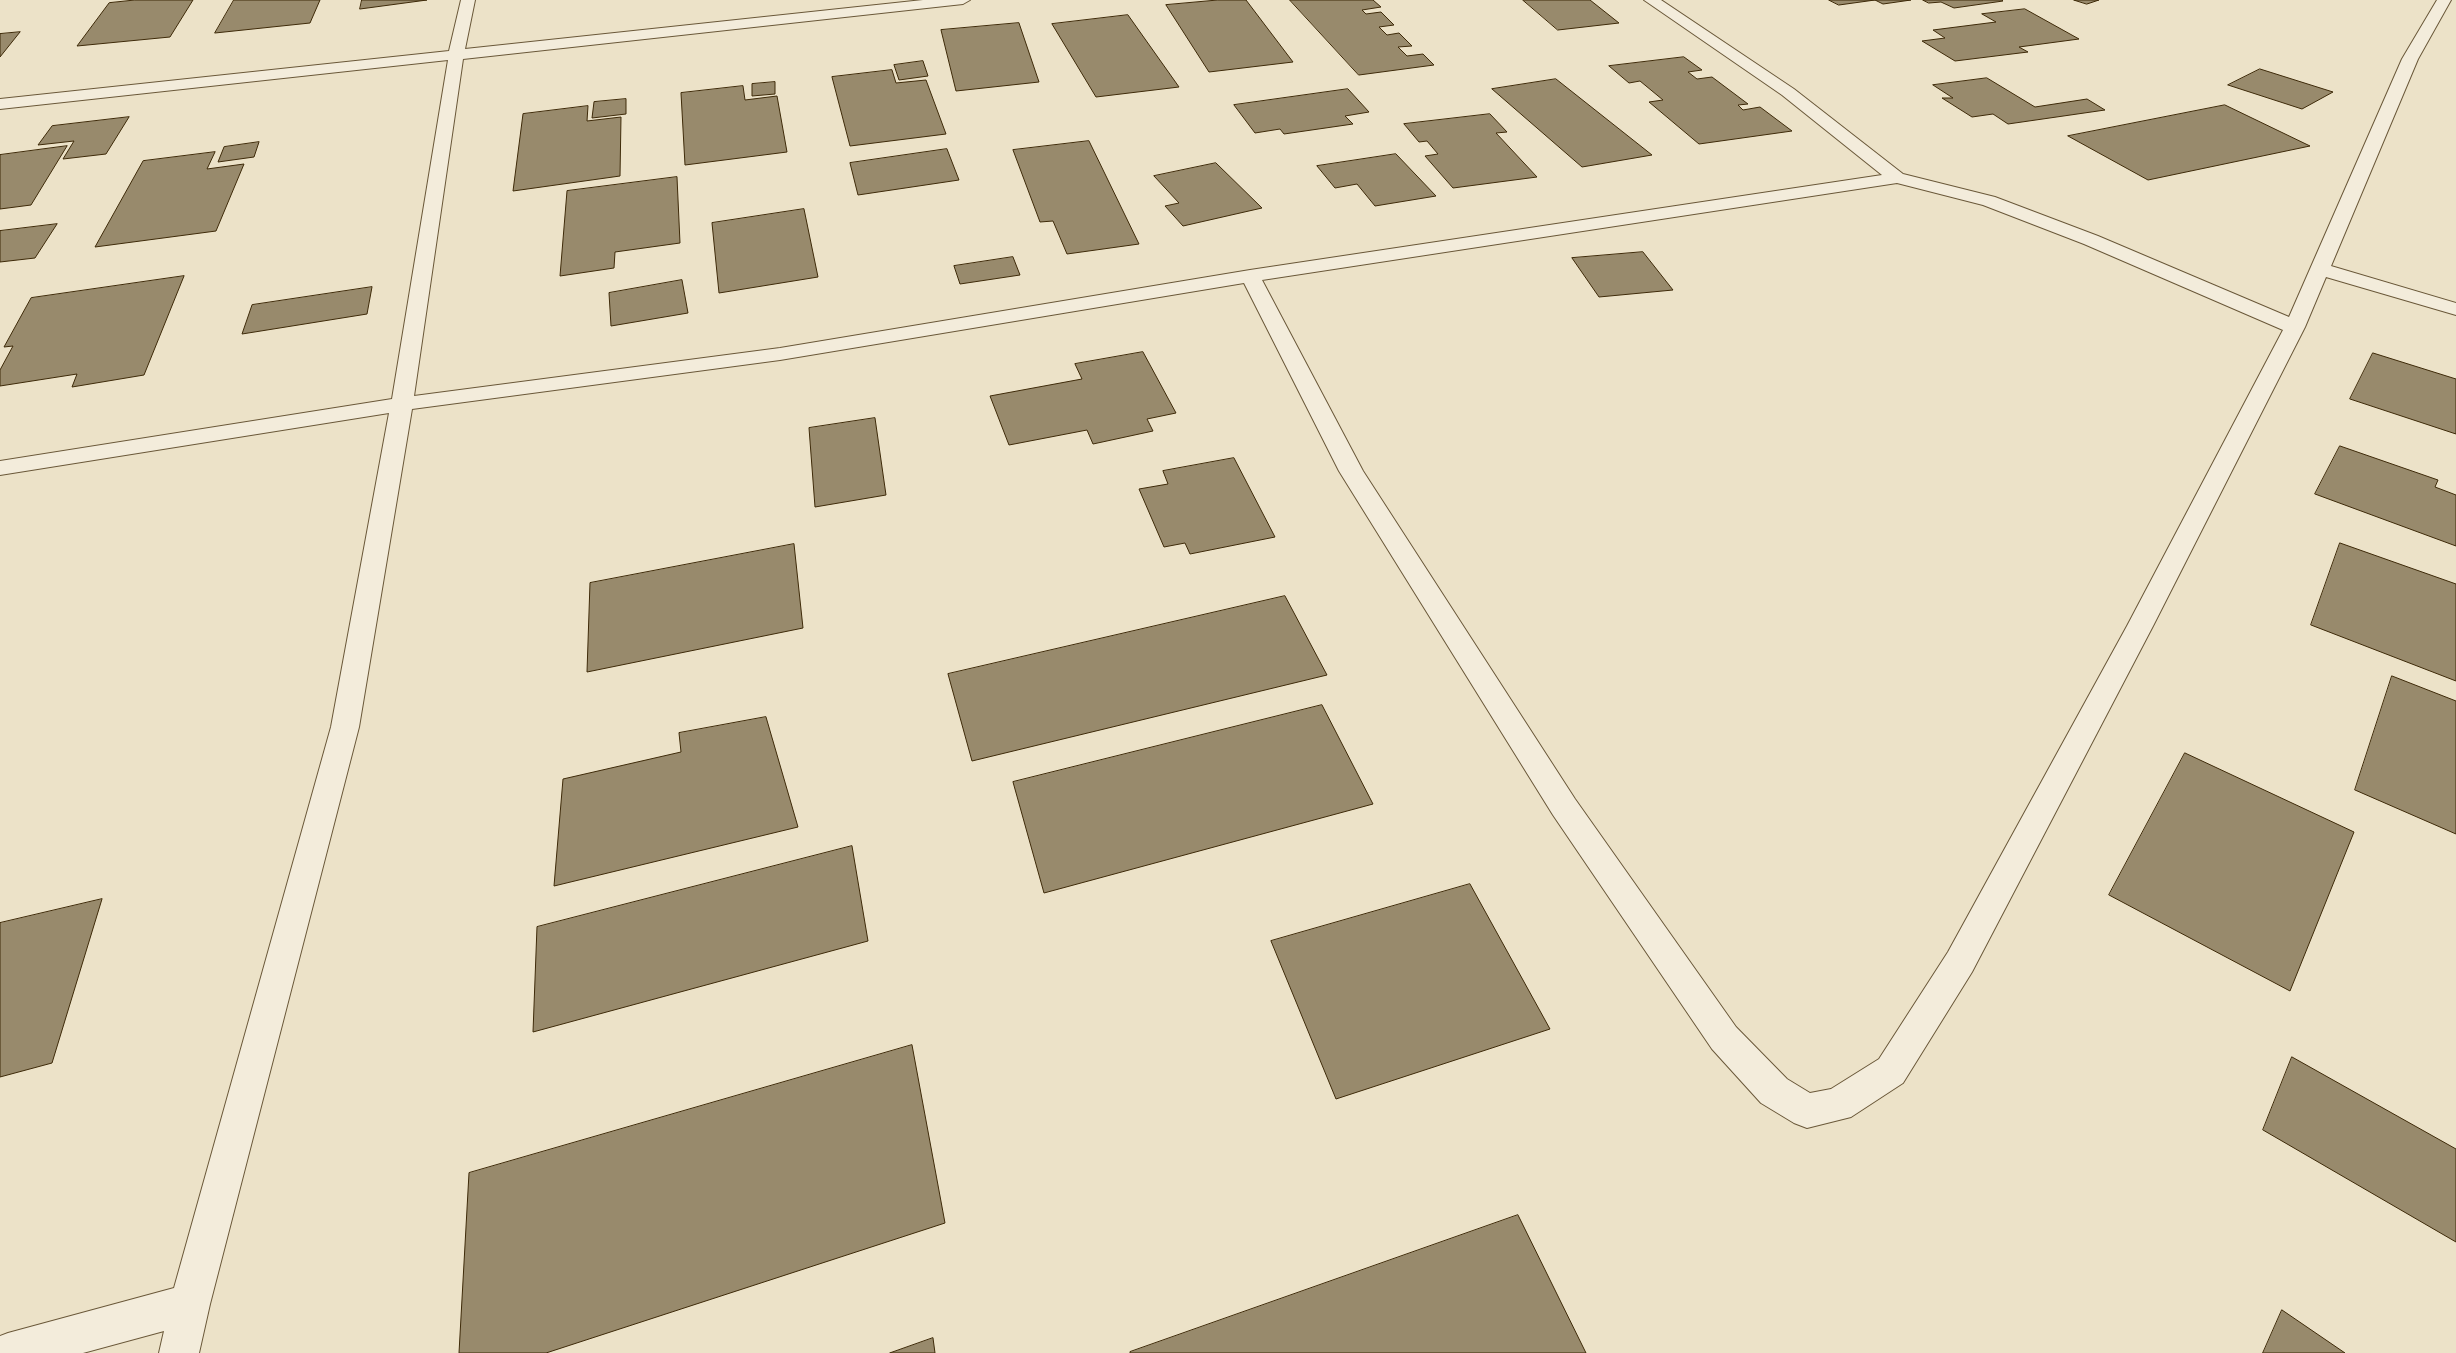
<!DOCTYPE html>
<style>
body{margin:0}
canvas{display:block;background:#ece2c8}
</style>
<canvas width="2456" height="1353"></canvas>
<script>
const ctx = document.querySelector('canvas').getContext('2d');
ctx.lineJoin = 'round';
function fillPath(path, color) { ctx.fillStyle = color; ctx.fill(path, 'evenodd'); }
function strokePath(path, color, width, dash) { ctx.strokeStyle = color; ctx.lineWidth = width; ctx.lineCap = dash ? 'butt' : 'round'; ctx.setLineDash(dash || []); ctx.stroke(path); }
const building = new Path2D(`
 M135 0H193L170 37 77 46 109 3Z
 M234 0H320L310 23 215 33Z
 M362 0H427L360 9Z
 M1218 0H1246L1293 62 1209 72 1166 5Z
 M1290 0H1373L1381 7 1362 10 1366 14 1381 12 1394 25 1379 27 1387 35 1399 33 1412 46 1398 47 1407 56 1423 54 1434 65 1359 75Z
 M1523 0H1590L1619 23 1558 30Z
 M1829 0H1911L1883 4 1875 0 1839 5Z
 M1923 0H2002L2003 1 1954 8 1941 2 1929 3Z
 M2074 0H2099L2087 4Z
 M2025 9 2079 39 2019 47 2028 52 1955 61 1922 41 1945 38 1933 30 1996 22 1982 14Z
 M1128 15 1179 87 1096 97 1052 24Z
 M1019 23 1039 82 956 91 941 30Z
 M20 32 0 57V34Z
 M1684 57 1702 70 1688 72 1697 79 1712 77 1748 104 1738 105 1743 110 1760 107 1792 131 1699 144 1649 102 1663 100 1640 81 1629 83 1609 66Z
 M923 61 928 76 899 80 894 65Z
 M2260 69 2333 92 2302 109 2228 85Z
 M892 70 896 83 926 80 946 134 850 146 832 77Z
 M1987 78 2035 107 2087 99 2105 110 2008 124 1993 114 1972 117 1942 98H1953L1933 85Z
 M1556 79 1652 155 1582 167 1492 89Z
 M775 82V94L752 96V84Z
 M743 86 745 100 777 96 787 152 685 165 681 93Z
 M1348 89 1369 112 1345 116 1353 124 1284 134 1280 129 1255 133 1234 105Z
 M626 99V114L592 118 594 102Z
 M2225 105 2310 146 2148 180 2068 136Z
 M588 106 587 121 621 117 620 176 513 191 523 114Z
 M1490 114 1507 132 1496 133 1537 177 1453 188 1425 156 1438 154 1427 141 1419 142 1404 124Z
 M129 117 106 154 63 159 74 141 38 145 52 126Z
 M1089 141 1139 244 1067 254 1053 221 1040 222 1013 150Z
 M259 142 254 157 218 162 224 147Z
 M67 146 31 205 0 209V155Z
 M947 149 959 180 858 195 850 163Z
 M215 152 207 169 244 164 216 231 95 247 143 161Z
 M1396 154 1436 196 1375 206 1357 184 1335 188 1317 166Z
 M1216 163 1262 208 1183 226 1165 206 1179 203 1154 176Z
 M677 177 680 243 615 252 614 268 560 276 567 191Z
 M804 209 818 277 719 293 712 223Z
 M57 224 35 258 0 262V231Z
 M1643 252 1673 290 1599 297 1572 258Z
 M1013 257 1020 275 960 284 954 266Z
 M184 276 144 375 72 387 77 374 0 386V370L13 346 4 347 31 298Z
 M682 280 688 313 611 326 609 293Z
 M372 287 367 314 242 334 252 305Z
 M1143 352 1176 413 1147 419 1153 431 1093 444 1087 430 1009 445 990 396 1082 379 1075 364Z
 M2373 353 2456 379V434L2350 399Z
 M875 418 886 495 815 507 809 428Z
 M2340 446 2438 480 2435 487 2456 495V546L2315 494Z
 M1234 458 1275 537 1190 554 1185 543 1164 547 1139 489 1168 484 1163 471Z
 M2340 543 2456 584V681L2311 625Z
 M794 544 803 628 587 672 590 583Z
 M1285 596 1327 675 972 761 948 674Z
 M2392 676 2456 701V834L2355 790Z
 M1322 705 1373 804 1044 893 1013 782Z
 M766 717 798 827 554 886 563 779 681 752 679 733Z
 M2185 753 2354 832 2290 991 2109 895Z
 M852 846 868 941 533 1032 537 927Z
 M1470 884 1550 1029 1336 1099 1271 941Z
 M102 899 52 1063 0 1077V923Z
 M912 1045 945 1223 546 1353H459L469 1173Z
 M2292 1057 2456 1149V1242L2263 1130Z
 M1518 1215 1586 1353H1130V1352Z
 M2282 1310 2345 1353H2263Z
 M933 1338 935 1353H890Z`);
fillPath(building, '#988a6c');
strokePath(building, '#3e2a09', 1);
const street = new Path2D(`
 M461 0H475L465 49 923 0H970L963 4 463 59 414 396 780 348 1250 270 1882 175 1782 95 1644 0H1661L1794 89 1903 174 1995 197 2098 236 2289 317 2402 59 2437 0H2451L2418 59 2331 266 2456 303V315L2326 277 2305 327 2153 626 1972 972 1903 1083 1851 1117 1807 1128 1794 1123 1761 1103 1712 1049 1553 815 1339 471 1244 283 780 360 412 409 359 727 210 1304 199 1353H159L164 1331 83 1353H0V1336L8 1333 174 1288 331 727 389 413 0 475V461L392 399 448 60 0 109V99L449 51ZM1897 183 1983 205 2084 244 2283 330 2127 626 1948 952 1879 1059 1831 1089 1810 1093 1787 1079 1736 1027 1575 799 1363 471 1262 280Z`);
strokePath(street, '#6a5839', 2);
fillPath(street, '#f3ecdb');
</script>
